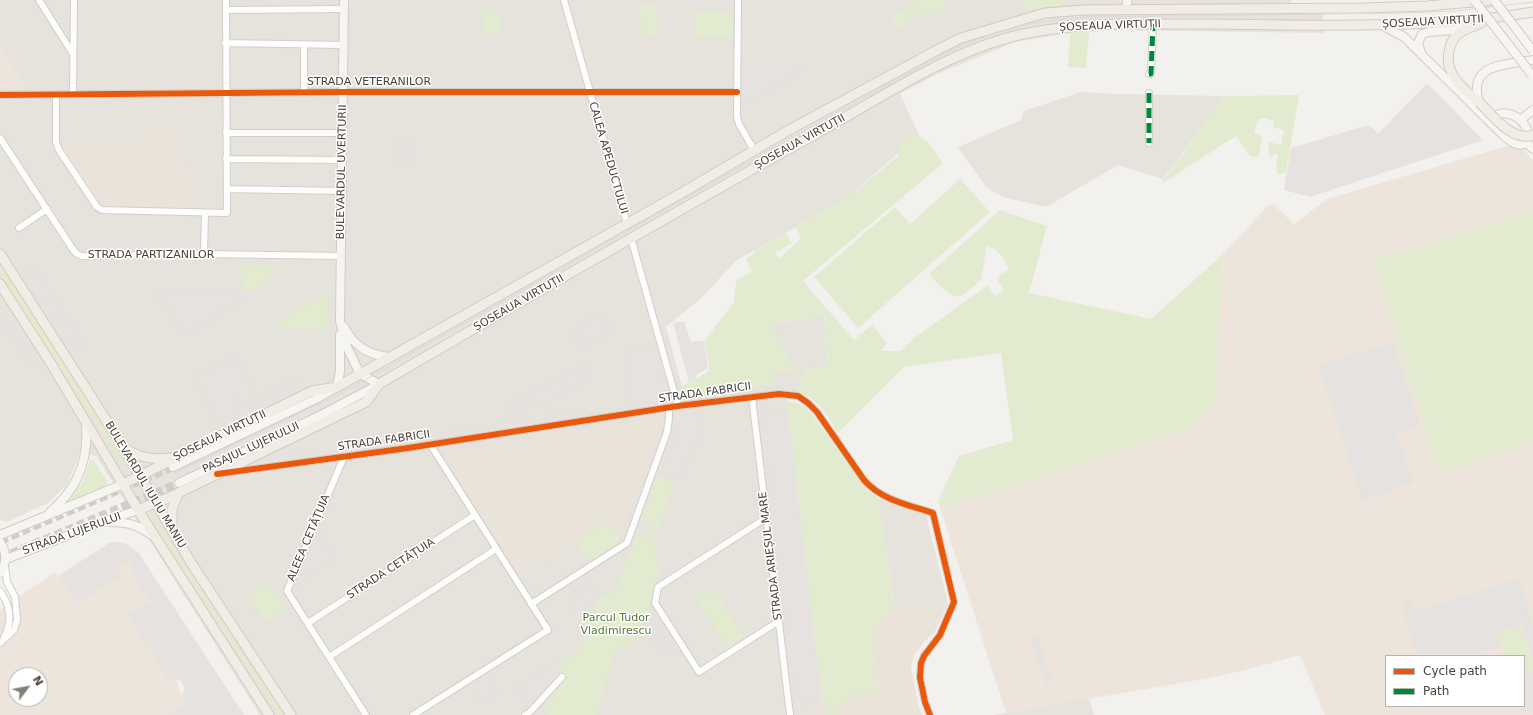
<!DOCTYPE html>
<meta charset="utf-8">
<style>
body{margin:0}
#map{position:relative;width:1533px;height:715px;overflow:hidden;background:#f3f1ee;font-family:"DejaVu Sans",sans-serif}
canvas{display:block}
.legend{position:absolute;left:1385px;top:655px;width:140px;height:52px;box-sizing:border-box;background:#fff;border:1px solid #b6b3b0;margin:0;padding:5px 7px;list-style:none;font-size:12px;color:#49423a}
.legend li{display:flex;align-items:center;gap:8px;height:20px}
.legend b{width:20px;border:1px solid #b6b3b0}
.north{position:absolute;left:8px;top:667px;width:40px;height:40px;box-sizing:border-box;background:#fff;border:1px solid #b6b3b0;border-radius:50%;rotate:58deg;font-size:11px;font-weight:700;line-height:16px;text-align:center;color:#49423a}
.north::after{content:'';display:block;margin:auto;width:14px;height:18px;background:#847f79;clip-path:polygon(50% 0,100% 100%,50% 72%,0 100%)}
</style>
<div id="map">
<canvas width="1533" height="715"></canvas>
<ul class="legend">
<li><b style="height:5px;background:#e8590c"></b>Cycle path</li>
<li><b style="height:5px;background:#00873e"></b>Path</li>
</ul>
<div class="north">N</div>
</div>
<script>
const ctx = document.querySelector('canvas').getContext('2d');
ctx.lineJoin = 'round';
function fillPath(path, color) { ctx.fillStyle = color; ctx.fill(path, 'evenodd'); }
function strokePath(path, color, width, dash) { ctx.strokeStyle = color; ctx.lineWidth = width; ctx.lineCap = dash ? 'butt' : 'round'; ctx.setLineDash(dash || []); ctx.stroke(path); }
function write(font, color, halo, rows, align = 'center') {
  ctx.font = font + ' "DejaVu Sans",sans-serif'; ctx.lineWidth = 3; ctx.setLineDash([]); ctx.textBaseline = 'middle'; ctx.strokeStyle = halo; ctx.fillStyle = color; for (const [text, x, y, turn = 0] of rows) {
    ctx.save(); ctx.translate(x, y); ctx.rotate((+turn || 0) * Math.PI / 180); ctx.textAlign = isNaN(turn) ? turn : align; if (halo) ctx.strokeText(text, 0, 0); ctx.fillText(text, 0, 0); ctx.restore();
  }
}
fillPath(new Path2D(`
 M0 0H1291L1292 5 1322 3 1324 33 1116 30 1070 33 1015 42 937 74 900 94 919 135 847 198 737 260 700 299 666 327 685 397 774 372H795L769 324 824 316 827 366 804 370 798 392 787 401 822 702V715H260L96 456 80 453 67 485 48 503 7 522 0 520Z
 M1081 92 1115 94 1225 96 1163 179 1118 165 1046 207 1003 197 986 187 958 147 1021 120 1024 111Z
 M878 498 926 515 948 604 895 609Z
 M1089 698 1094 715H993Z`), '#e6e2dc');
fillPath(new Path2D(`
 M0 46 28 89 0 90Z
 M1517 143 1533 160V715H1325L1300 655 1253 668 1210 678 1006 713 940 508 1191 429 1215 404 1222 255 1268 206 1273 204 1294 224 1327 199ZM1386 656H1524V706H1386Z
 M130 562 135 575 134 576 150 601 128 615 173 680H176L185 703 166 715H0V610L55 572 76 604 116 566ZM16 675H40V699H16Z`), '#ede5db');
fillPath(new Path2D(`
 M397 136H410L409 166 396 165Z
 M653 615 675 649 664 656 642 622Z`), '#e5e1de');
fillPath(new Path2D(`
 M158 129 184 130V165L191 183V210L104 209 96 202 58 142 66 136H143Z
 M664 416 617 545 590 562 576 541 520 576 444 457 448 452Z
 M948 604 934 633 924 642 914 656 911 668 919 708 922 715H822V702L879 689 874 669 877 626 880 619 895 609Z`), '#e9e3da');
fillPath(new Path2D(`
 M919 0H951L944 4 945 8 934 15 909 16 912 21 898 29 891 17Z
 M1023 0H1062V5L1023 10Z
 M639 5H657L658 35H642Z
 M497 8 501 33 484 35 481 11Z
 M695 11H731V37H695Z
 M1089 32 1086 68 1068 67 1070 33Z
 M1299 95 1286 172 1280 174 1277 173 1276 169 1278 155 1274 154V156H1270L1268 151 1269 142 1281 145 1284 130 1273 127 1274 121 1262 118 1257 121 1254 133 1259 135 1262 138 1259 155 1254 157 1250 156 1236 136 1163 183 1162 182 1225 96Z
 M912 135C928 135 934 151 943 163L803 281 854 340 872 325 887 343 881 351H901L914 338 988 285 995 296 1004 290 996 279 1009 269C1004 257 999 251 987 245L981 280C975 285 967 293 960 296 950 299 935 280 929 274L1000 210 1047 226 1029 293 1151 319 1222 255 1215 404 1191 429 940 508 938 501 959 456 1013 440 1001 353 904 367 838 433C828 416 818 398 798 392L804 370 827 366 824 316 770 324 795 372 775 373V385L685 397 682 386 708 372 709 368 705 340 734 302 736 281 752 271 746 259 755 253 754 251 786 233 792 243 775 253 779 259 801 238 796 227 847 198 898 156 900 145 904 139Z
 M960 179 990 212 858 328 814 277 895 207 910 224Z
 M1533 210V443L1440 474 1373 260 1531 212Z
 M0 264 126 461 122 464 0 274Z
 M273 264 275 276 252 291H243L240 267Z
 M328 291 327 330 272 327Z
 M787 401C797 403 804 405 811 413L865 487 878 498 895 609 880 619 877 626 874 669 879 690 850 696 848 702 837 709V715H826L827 701 822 702Z
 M93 459 108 482 103 489 72 502 70 500 83 481 90 461Z
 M657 476 675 483 654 541 659 575 653 583V590L649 608 651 613 638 621 645 633 613 654 597 715H549L543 706 550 701 565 678 557 665 579 651 591 625 600 596H613L636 538 640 534 648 537 653 524 641 520Z
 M153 517 283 715H278L150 519Z
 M608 520 619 538 617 545 590 562 576 541Z
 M269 583 286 609 265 622 248 596Z
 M713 587 744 637 727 647 696 598Z
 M1521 626 1533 663V670L1524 673V656H1505L1498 633Z`), '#e2ebd0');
fillPath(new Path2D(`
 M46 12H74V35H62Z
 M743 70H802L750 102H743Z
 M1427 83 1483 140 1310 197 1284 190 1291 148 1369 125 1378 134Z
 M34 266 85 346 73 354 21 274Z
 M154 294 249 295 186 336 163 302Z
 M0 303 39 362 31 367 0 319Z
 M603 313 613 330 581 349 571 331Z
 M684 321 691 342 704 341 708 368 697 374 696 378 689 382 673 323Z
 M1393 342 1420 425 1397 433 1413 483 1362 501 1319 365Z
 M654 344 671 401 628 403 627 348Z
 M236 357 251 389 237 396 241 405 302 376 306 384 219 425 196 376Z
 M585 365 592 376 549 402 508 413 504 407Z
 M596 411V419L423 445 421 437 541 417Z
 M788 411 822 702 795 705 762 414Z
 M697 413 699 441 696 447 675 481 660 475 674 437V416Z
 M406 439 408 448 268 467 266 460 297 449 299 457Z
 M315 524 336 557 287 591Z
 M115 542 127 544 138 552 244 715H166L185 703 180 696 183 694 184 688 182 682 179 680 170 681 127 615 150 601 133 576 135 575 130 562 117 566 120 576 76 604 58 576 109 543Z
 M1519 579 1533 625V659L1522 624 1496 632 1500 646 1470 656H1417L1401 603 1412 600 1415 609 1418 610Z
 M585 580 597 600 577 614 570 602 577 597 571 589Z
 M1038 635 1053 682 1045 685 1029 638Z
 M556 663 565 678 550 701 531 713 515 687Z
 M1533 672V710L1522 714 1520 706H1524V675Z
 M486 675 497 692 481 702 471 685Z`), '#e5e2df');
strokePath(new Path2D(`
 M0 541 173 467
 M0 558 179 483`), '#d1ceca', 8, [8, 4]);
const street = new Path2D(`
 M39 0 73 54
 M564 0 627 223
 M738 0 737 117 739 124 754 150
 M226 10 343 9
 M225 43 343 45
 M304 44V92
 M1149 74H1151L1153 24
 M1149 93V143
 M56 94V142L59 150 97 207 102 210 227 213 226 0
 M73 94 74 0
 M0 95 343 92H737
 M226 133H342
 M0 138 74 251 77 254 82 256 204 254 341 256
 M226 159 342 160
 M227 189 342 191
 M19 228 47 209
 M631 238 678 406
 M204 254 205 214
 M752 397 790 715
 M344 457 287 591 366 715
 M225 473 408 448 678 406 779 394 798 396 808 403 817 412 864 480C881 500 909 505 933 513L954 602 940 635 924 656 921 663 920 678 925 702 930 715
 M766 518 658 587 655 603 699 672 779 621
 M0 591C10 605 13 621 4 637
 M531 604 627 543 667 432 669 418V408
 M308 623 475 515
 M0 643 14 630 17 620 15 597 7 582 5 566
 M329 657 496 549
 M413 715 548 630 430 444
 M525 715 530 712 562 677`);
const secondary = new Path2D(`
 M344 0 340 321 347 347 360 374 379 384
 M1127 9V0
 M1382 25 1404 37 1504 136C1511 142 1522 150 1529 140 1530 120 1506 104 1489 120
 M1421 53 1418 43 1422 34 1429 32 1453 30 1468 21
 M1479 102C1467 63 1506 65 1533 60
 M1520 120 1533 110
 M1527 143 1533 149
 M344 327C354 346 368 355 389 357
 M173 467 316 399 337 387 340 371V335
 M179 483 323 414 378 385
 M50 512C78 489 89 459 86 423
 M109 522C129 522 138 525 153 536
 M0 535 123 484
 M0 542C7 552 7 563 0 573
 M6 559 100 523 138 510`);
const primary = new Path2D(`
 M1479 102C1464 89 1444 75 1449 51 1450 45 1453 39 1457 35 1464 28 1475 27 1482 22
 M0 254 122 445 190 561 291 715
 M0 284 50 362 143 518 269 715
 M125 448C138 458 154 460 170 458
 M123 484 312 391 337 387 685 191 789 130 939 49 961 38 1045 13 1084 10 1364 8 1427 6 1496 0
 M138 510 168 498 366 402 379 384C523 300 668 216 814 135 883 97 955 46 1033 32 1087 22 1141 24 1196 24 1308 24 1422 31 1533 12
 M172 528V510L178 493`);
strokePath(street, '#d1cfcc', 8);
strokePath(secondary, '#d1cdc5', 10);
strokePath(primary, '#d4cbbc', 11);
strokePath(street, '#fdfdfc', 6);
strokePath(secondary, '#f7f5f1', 8);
strokePath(primary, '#f1ede6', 9);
strokePath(new Path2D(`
 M175 473 329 399 356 385 765 153 944 53 989 35 1020 26 1055 20 1087 17 1401 13 1456 11 1533 2`), '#dadada', 1);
const secondaryBridge = new Path2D(`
 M1474 0 1532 75
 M1494 0 1533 51`);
const primaryBridge = new Path2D(`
 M1479 102C1493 116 1512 142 1533 135`);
strokePath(secondaryBridge, '#d1cdc5', 10, []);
strokePath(primaryBridge, '#d4cbbc', 11, []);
strokePath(secondaryBridge, '#f7f5f1', 8);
strokePath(primaryBridge, '#f1ede6', 9);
strokePath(new Path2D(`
 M1149 74H1151L1153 24
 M1149 93V143`), '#00873e', 5, [10, 5]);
strokePath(new Path2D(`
 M0 95 343 92H737
 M217 474 408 448 678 406 779 394 798 396 808 403 817 412 864 480C881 500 909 505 933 513L954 602 940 635 924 656 921 663 920 678 925 702 930 715`), '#e8590c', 6);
write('11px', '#49423a', '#fff', [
 ["ȘOSEAUA VIRTUȚII",1433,22,-3],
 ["ȘOSEAUA VIRTUȚII",1110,26,-2],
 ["STRADA VETERANILOR",369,82],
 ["ȘOSEAUA VIRTUȚII",800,142,-29],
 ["CALEA APEDUCTULUI",608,158,74],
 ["BULEVARDUL UVERTURII",342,172,-89],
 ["STRADA PARTIZANILOR",151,255],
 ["ȘOSEAUA VIRTUȚII",519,303,-30],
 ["STRADA FABRICII",705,393,-8],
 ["ȘOSEAUA VIRTUȚII",220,436,-26],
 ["STRADA FABRICII",384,441,-8],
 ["PASAJUL LUJERULUI",251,448,-25],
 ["BULEVARDUL IULIU MANIU",145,485,59],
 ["STRADA LUJERULUI",72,534,-20],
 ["ALEEA CETĂȚUIA",309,538,-67],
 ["STRADA ARIEȘUL MARE",771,556,-97],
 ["STRADA CETĂȚUIA",391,569,-33]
]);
write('11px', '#4f782f', '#fff', [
 ["Parcul Tudor",616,618],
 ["Vladimirescu",616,631]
]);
</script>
